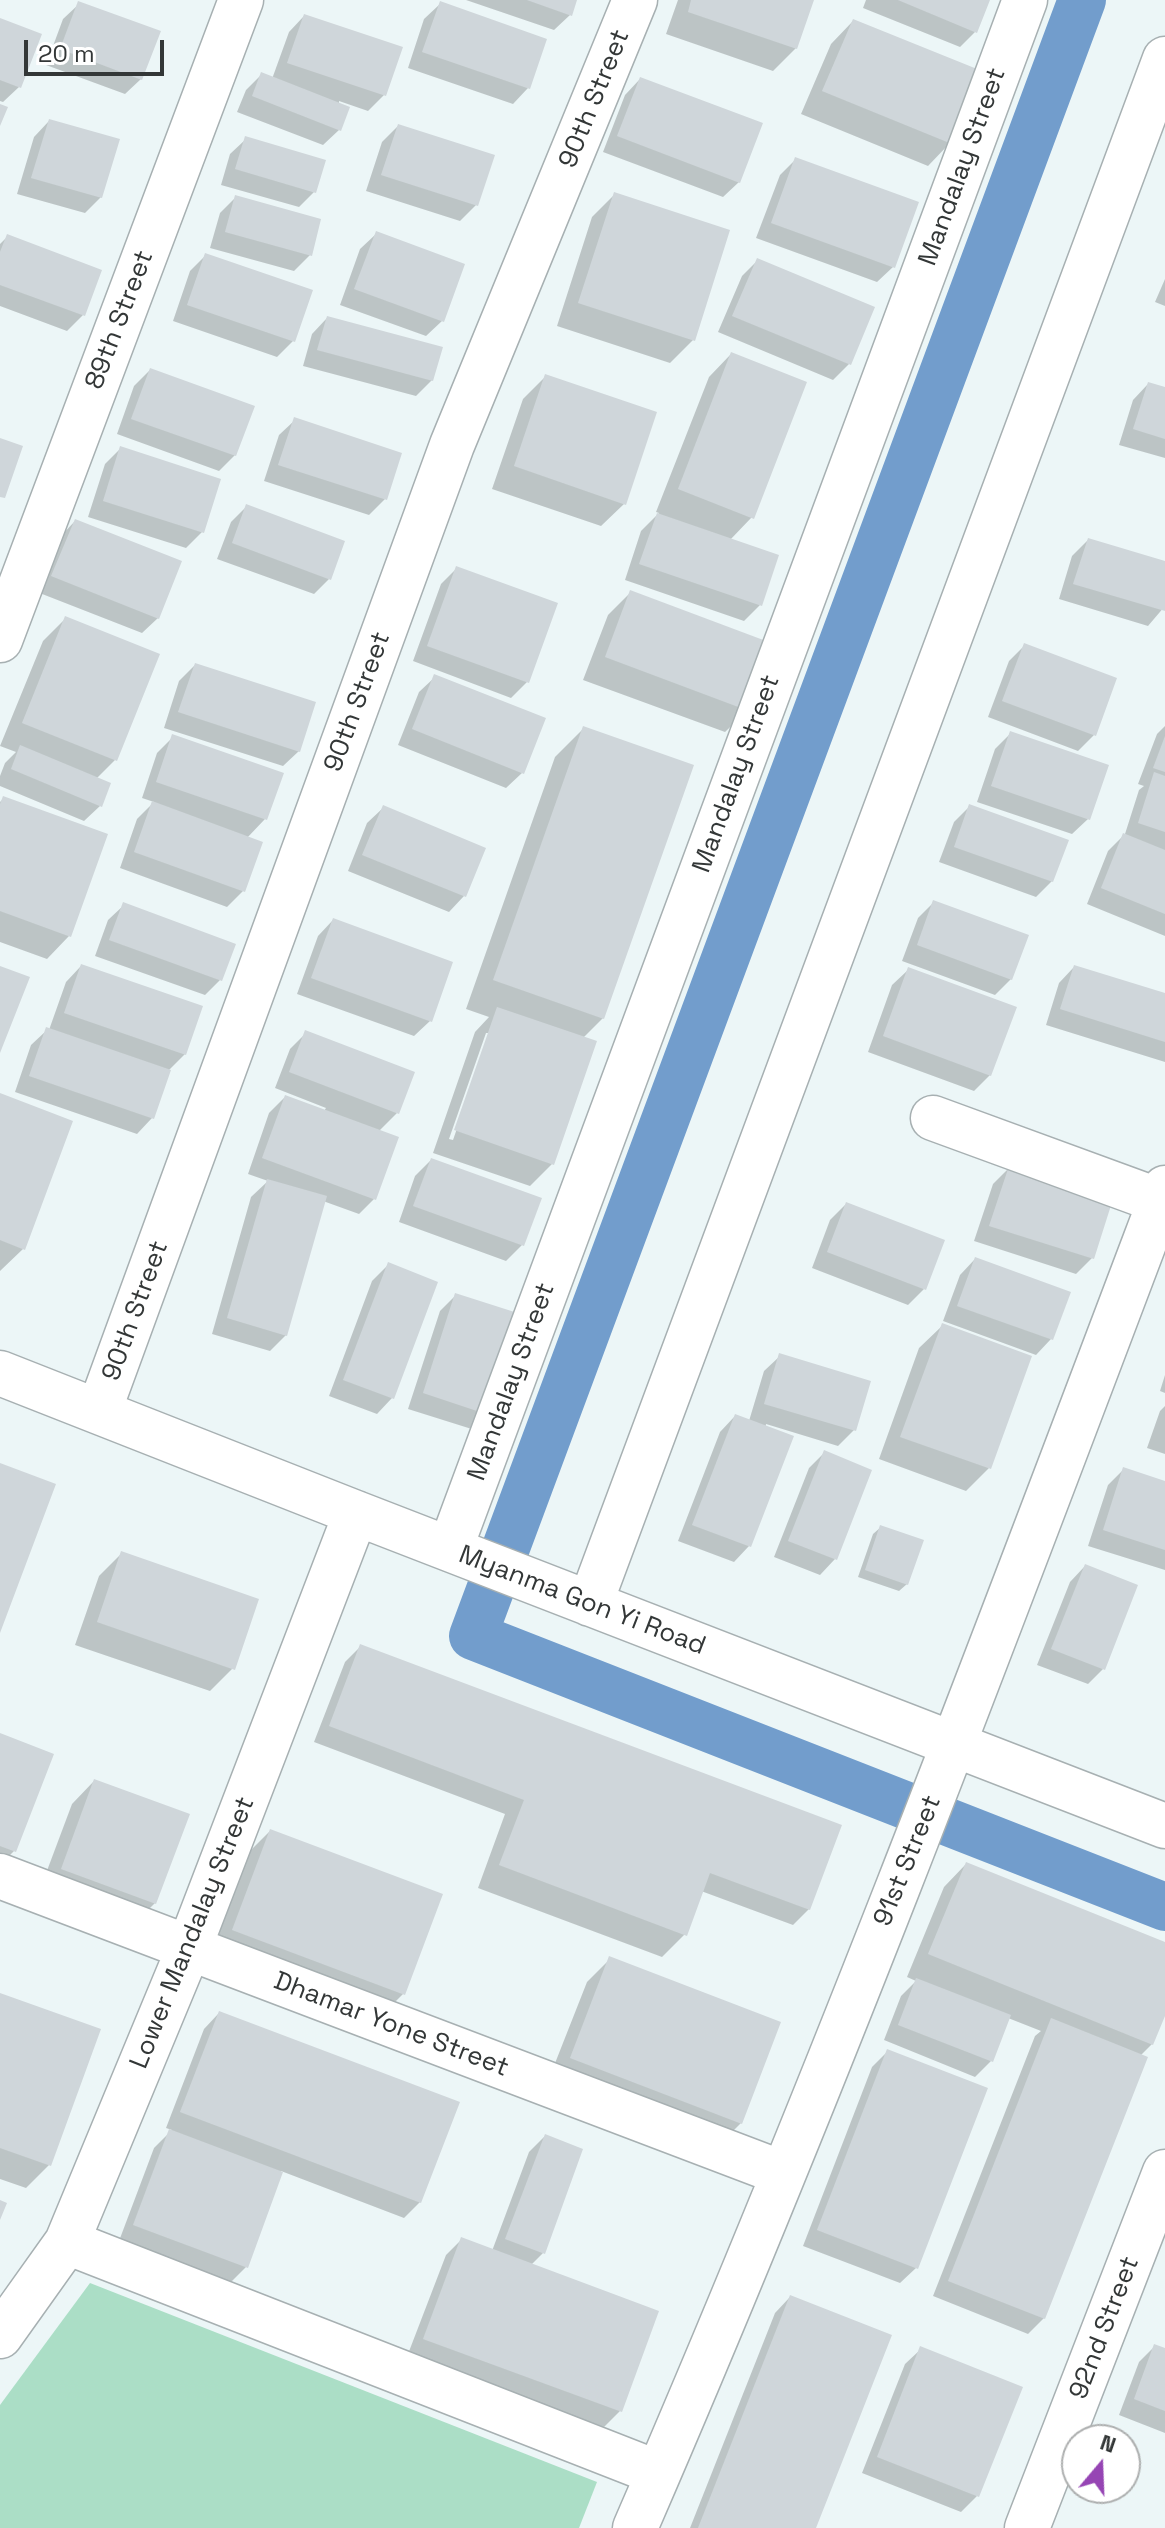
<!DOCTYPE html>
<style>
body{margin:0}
#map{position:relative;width:1165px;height:2528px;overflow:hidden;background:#ecf6f7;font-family:"Space Grotesk",sans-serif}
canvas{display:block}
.north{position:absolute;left:1061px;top:2424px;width:80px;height:80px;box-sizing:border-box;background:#fff;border:2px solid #adafaf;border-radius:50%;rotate:19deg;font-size:22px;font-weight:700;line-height:32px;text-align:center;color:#333737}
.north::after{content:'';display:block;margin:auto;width:28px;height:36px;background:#9645b4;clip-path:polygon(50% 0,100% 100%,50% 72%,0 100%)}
.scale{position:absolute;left:24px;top:40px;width:140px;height:36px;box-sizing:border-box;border:4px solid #333737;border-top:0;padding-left:10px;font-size:24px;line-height:28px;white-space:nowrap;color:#333737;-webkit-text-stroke:6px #fff;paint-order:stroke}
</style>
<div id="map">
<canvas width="1165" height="2528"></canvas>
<div class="north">N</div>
<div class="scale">20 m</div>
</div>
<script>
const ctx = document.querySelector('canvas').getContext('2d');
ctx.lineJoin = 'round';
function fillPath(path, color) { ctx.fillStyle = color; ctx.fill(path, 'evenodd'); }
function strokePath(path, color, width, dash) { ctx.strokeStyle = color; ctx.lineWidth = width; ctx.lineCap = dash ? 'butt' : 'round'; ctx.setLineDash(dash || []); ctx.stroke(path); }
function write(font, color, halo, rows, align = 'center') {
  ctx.font = font + ' "Space Grotesk",sans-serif'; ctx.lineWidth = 6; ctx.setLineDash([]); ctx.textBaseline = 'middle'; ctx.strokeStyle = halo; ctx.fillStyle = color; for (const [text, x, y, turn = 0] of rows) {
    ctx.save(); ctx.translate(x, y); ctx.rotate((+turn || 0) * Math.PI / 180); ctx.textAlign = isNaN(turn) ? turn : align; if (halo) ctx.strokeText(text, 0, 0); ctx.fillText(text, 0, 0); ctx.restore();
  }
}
fillPath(new Path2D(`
 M90 2283 597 2482 579 2528H0V2405Z`), '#abdec6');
fillPath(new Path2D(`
 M466 0H575L570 15 554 30Z
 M678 0H812L796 48 773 71 666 34Z
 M866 0H988L975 32 960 47 863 8Z
 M79 4 141 79 125 94 46 65 63 19Z
 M440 4 528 88 513 104 408 68 424 19Z
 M304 16 400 49 384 95 368 111 339 101V130L323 145 237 112 246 90 261 75 272 79 289 32Z
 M0 21 19 87 3 102 0 101Z
 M853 21 950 143 928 166 801 114 831 44Z
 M640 79 739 182 723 197 603 152 625 95Z
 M49 121 101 197 85 213 17 194 34 137Z
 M398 126 476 205 460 221 366 191 382 142Z
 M246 139 314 192 299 207 221 185 230 154Z
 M795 160 893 267 877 282 756 238 780 175Z
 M615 194 693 340 670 363 557 326 592 217Z
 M236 197 310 255 294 271 210 248 220 213Z
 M376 234 442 321 426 336 340 305 360 249Z
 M7 237 83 315 67 331 0 306V244Z
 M206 255 310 291 293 341 277 357 173 321 190 271Z
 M758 260 872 308 849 364 833 380 718 332 742 276Z
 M1165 279V306L1155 302Z
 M327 318 432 380 416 396 303 366 312 334Z
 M731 354 752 517 730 540 760 605 744 621 625 580 641 531 659 513 656 512 709 377Z
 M150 370 235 455 219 471 117 434 134 386Z
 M546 376 624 504 601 526 492 489 523 399Z
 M1148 384 1165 389V458L1119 445 1133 400Z
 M295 420 385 499 369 515 264 481 279 435Z
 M121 448 218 480 202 532 186 548 88 517 105 464Z
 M247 506 329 579 314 594 217 559 231 522Z
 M75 521 158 618 142 633 37 592 60 537Z
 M1088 540 1165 563V606L1148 626 1059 599 1072 556Z
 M457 568 527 682 511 698 413 661 441 584Z
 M630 593 748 710 725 732 583 680 608 615Z
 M66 618 115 760 96 779 100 806 84 821 0 786V776L5 763 16 752 0 746 43 641Z
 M1024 646 1094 735 1078 751 988 717 1009 661Z
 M195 665 299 751 283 766 164 728 179 681Z
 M435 677 522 773 506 788 398 745 419 692Z
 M1165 726V936L1087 904 1108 851 1125 834 1139 790 1144 786 1138 784 1157 734Z
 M584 728 603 1018 583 1038 553 1163 530 1186 433 1153 475 1032 489 1017 466 1009 555 757ZM486 1033H490L453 1140 449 1139Z
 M1011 733 1088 819 1072 834 977 802 995 749Z
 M173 737 265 819 247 838 243 891 227 907 120 868 137 819 154 802 142 798 157 753Z
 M3 799 69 936 47 959 0 942V802Z
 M970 806 1052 881 1036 897 939 862 954 822Z
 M383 808 464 896 449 912 348 871 367 823Z
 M934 902 1011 979 995 995 902 961 918 918Z
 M124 905 220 980 205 995 95 956 108 920Z
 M333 920 430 1021 414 1036 297 994 318 936Z
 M81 966 185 1054 169 1070 152 1118 137 1134 15 1092 31 1045 47 1030H49L66 982Z
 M1074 967 1165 995V1062L1046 1025 1059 983Z
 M908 970 990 1075 974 1091 868 1052 892 985Z
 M306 1033 397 1113 379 1131 374 1199 359 1214 323 1201 286 1335 270 1351 212 1334 251 1197 268 1181 248 1174 269 1113 285 1097 324 1111 326 1108 275 1088 290 1049Z
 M0 1096 23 1249 0 1271Z
 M431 1160 540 1199 522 1245 506 1261 399 1222 415 1176Z
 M1009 1168 1110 1200 1092 1258 1076 1274 974 1241 993 1184Z
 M846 1204 924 1289 908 1305 812 1268 830 1220Z
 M975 1259 1051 1339 1036 1355 943 1321 960 1275Z
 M388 1265 392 1398 377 1414 329 1396 372 1281Z
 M456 1295 525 1318 478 1431 408 1409 440 1311Z
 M942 1326 989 1468 966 1491 879 1459 919 1348Z
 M780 1356 854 1430 838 1446 766 1424 749 1546 734 1562 678 1541 720 1432 735 1416 749 1421 764 1371Z
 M1165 1375V1393L1160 1391Z
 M1165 1406V1454L1147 1448 1160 1411Z
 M824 1453 835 1559 820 1575 774 1557 809 1468Z
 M1123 1470 1165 1483V1570L1088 1546 1108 1485Z
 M881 1527 907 1584 899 1591 858 1577 873 1534Z
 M122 1553 233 1668 210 1691 75 1645 99 1576Z
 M1085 1566 1103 1669 1088 1684 1037 1665 1070 1582Z
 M361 1646 809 1909 793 1925 701 1891 685 1934 662 1957 478 1888 505 1814 314 1742 345 1662Z
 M0 1735 14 1851 0 1865Z
 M94 1781 155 1903 132 1926 39 1892 72 1804Z
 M270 1831 440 1895 403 1994 387 2010 210 1953 247 1854Z
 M966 1864 1165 1944V2011L1152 2044 1140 2056 1044 2318 1028 2334 933 2296 1035 2036 1041 2031 1008 2018 991 2061 975 2077 884 2040 901 1996 916 1981 907 1977 944 1887Z
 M610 1959 741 2123 718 2146 548 2081 587 1982Z
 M0 1995 49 2165 26 2188 0 2179Z
 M219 2013 420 2202 404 2218 281 2171 246 2267 230 2283 119 2241 154 2148 172 2130 166 2128 204 2029Z
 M888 2051 916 2268 900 2283 803 2246 872 2067Z
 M545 2136 543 2253 531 2265 620 2411 604 2427 408 2354 446 2255 461 2240 492 2251 529 2152Z
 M790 2297 814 2528H690L775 2313Z
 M1155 2346 1165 2350V2433L1119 2415 1139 2362Z
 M921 2349 977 2496 961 2512 862 2473 905 2364Z`), '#0003');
strokePath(new Path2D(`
 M1082 0 473 1636 1165 1907`), '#729dcc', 48);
fillPath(new Path2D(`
 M527 0H577L572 16Z
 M691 0H814L797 49 688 12Z
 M898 0H990L977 33Z
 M78 1 161 31 142 80 60 49Z
 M440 1 547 39 530 89 422 52Z
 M304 14 403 47 386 96 287 63Z
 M0 18 42 34 21 88 0 80Z
 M853 19 982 71 952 144 822 91Z
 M261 72 350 107 341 131 252 96Z
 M640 77 763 123 740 183 617 136Z
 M0 104 8 107 0 126Z
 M49 119 120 139 102 198 31 178Z
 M398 124 495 155 478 206 381 175Z
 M245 136 326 160 316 193 235 169Z
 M795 157 919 202 895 268 771 223Z
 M614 192 730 230 695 341 578 303Z
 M235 195 321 219 312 256 225 232Z
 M376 231 465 264 444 322 354 289Z
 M7 234 102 270 85 316 0 285V252Z
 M205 253 313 290 295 342 187 305Z
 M757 258 875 307 851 365 732 316Z
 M327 316 443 347 433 381 317 350Z
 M731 352 807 382 754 519 678 489Z
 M150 368 255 406 236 456 131 419Z
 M545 374 657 412 626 505 514 466Z
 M1148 382 1165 387V439L1133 429Z
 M294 417 402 453 387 500 278 465Z
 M0 438 23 446 5 498 0 497Z
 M120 446 221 479 204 533 103 501Z
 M246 504 345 541 331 580 232 543Z
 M657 513 779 555 762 606 639 564Z
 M75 519 182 561 159 619 51 576Z
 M1088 538 1165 561V611L1073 584Z
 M456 566 558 603 529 683 427 646Z
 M630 590 774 644 749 711 605 657Z
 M65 616 160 654 117 761 22 723Z
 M1024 643 1117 678 1096 736 1002 701Z
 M195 663 316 702 300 752 178 712Z
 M434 674 546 718 524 774 412 729Z
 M583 726 694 765 604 1019 493 980Z
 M1010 731 1109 765 1090 820 991 786Z
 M172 734 284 773 267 820 156 782Z
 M1165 736V772L1153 768Z
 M20 745 111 783 102 807 11 769Z
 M1154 772 1165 776V832L1138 823Z
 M3 796 108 834 71 937 0 911V804Z
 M152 801 263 842 245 892 134 852Z
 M969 804 1069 840 1053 882 954 847Z
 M383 805 486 848 466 897 362 855Z
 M1123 833 1165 850V914L1101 888Z
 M933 900 1029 935 1012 980 917 945Z
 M123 902 236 944 222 981 109 940Z
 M333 918 453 962 432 1022 311 978Z
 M81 964 203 1006 186 1055 64 1013Z
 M1074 965 1165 993V1042L1060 1009Z
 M0 966 30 977 0 1053Z
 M908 967 1017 1007 991 1076 883 1036Z
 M497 1007 597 1041 554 1165 454 1130Z
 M46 1027 171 1070 154 1119 29 1076Z
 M305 1030 415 1072 399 1114 289 1072Z
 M0 1093 73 1121 25 1250 0 1240Z
 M285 1095 399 1137 376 1200 262 1158Z
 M431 1158 542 1198 524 1246 413 1206Z
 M1009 1166 1113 1199 1094 1259 989 1226Z
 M267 1179 327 1196 287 1336 227 1318Z
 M846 1202 945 1240 926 1290 827 1252Z
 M975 1257 1071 1292 1053 1340 957 1306Z
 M388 1262 438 1282 394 1399 343 1380Z
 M455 1293 527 1316 495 1417 423 1393Z
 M942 1323 1032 1356 991 1469 900 1437Z
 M779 1353 871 1381 856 1431 764 1404Z
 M735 1414 794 1436 751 1547 692 1525Z
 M824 1450 872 1470 837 1560 788 1541Z
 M0 1463 56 1484 0 1633Z
 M1123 1467 1165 1481V1550L1103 1530Z
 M880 1525 924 1540 908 1585 865 1570Z
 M121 1551 259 1599 235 1670 97 1622Z
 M1085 1564 1138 1585 1105 1670 1051 1649Z
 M360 1644 842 1825 810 1910 710 1873 687 1936 499 1865 524 1800 329 1726Z
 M0 1733 54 1754 16 1852 0 1846Z
 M94 1779 190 1814 156 1904 61 1869Z
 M270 1829 443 1894 405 1995 232 1930Z
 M966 1862 1165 1942V2016L1153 2045 928 1954Z
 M609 1956 781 2022 742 2124 570 2058Z
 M916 1978 1011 2015 993 2062 898 2025Z
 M0 1993 101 2029 51 2166 0 2148Z
 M219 2011 460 2102 421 2203 180 2112Z
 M1051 2018 1148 2057 1045 2319 948 2281Z
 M887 2049 988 2088 918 2269 817 2230Z
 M169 2129 283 2172 248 2268 133 2225Z
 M545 2134 583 2149 545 2254 505 2239Z
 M0 2200 7 2203 0 2220Z
 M461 2237 659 2311 622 2412 423 2339Z
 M790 2295 892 2335 848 2447 816 2528H698Z
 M1154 2344 1165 2348V2411L1134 2399Z
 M920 2346 1023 2387 979 2497 877 2457Z`), '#cfd6da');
const minor = new Path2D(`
 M0 640 241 0
 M933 1118 1160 1201
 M0 1373 356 1513 1165 1826
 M99 1411 452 445 635 0
 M450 1549 1025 0
 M590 1604 1165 59
 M0 1876 782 2173
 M67 2242 658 2473
 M0 2336 67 2242 189 1948 356 1513
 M635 2528C826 2088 995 1638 1165 1188
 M1027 2528 1165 2172`);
strokePath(minor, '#a7b0b2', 47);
strokePath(minor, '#fff', 44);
write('26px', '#333737', '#fff', [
 ["90th Street",595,99,-68],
 ["Mandalay Street",963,167,-70],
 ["89th Street",120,320,-69],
 ["90th Street",358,702,-70],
 ["Mandalay Street",737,774,-70],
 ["90th Street",136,1311,-70],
 ["Mandalay Street",512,1382,-70],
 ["Myanma Gon Yi Road",582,1601,21],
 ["91st Street",908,1861,-68],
 ["Lower Mandalay Street",193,1933,-68],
 ["Dhamar Yone Street",391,2025,21],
 ["92nd Street",1105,2328,-69]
]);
</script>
